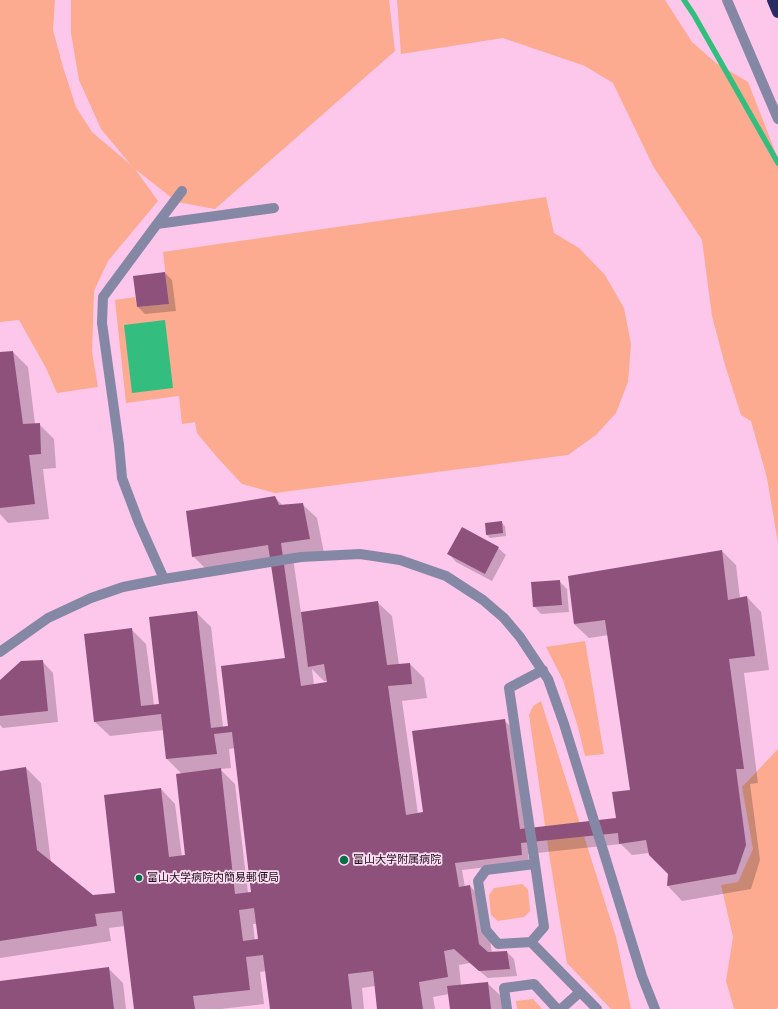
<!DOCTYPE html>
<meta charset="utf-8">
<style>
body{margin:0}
canvas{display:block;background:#fdc6eb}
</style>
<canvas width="778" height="1009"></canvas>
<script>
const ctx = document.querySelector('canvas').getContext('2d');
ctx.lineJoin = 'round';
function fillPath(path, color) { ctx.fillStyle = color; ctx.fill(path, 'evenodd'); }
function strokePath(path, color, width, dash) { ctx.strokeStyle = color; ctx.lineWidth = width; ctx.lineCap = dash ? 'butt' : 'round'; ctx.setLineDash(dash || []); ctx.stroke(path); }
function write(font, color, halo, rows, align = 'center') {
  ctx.font = font + ' Rubik,"Noto Sans JP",sans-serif'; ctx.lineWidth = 3.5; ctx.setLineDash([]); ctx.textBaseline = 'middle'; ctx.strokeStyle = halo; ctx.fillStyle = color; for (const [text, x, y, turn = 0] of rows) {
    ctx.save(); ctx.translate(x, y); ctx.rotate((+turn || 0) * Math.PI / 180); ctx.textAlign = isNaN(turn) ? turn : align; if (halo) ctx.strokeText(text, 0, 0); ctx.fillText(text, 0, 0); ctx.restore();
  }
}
fillPath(new Path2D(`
 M0 0H55L53 30 63 67 76 107 92 132 131 165 101 129 79 80 71 33V0H389L395 51 215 209 177 202 135 169 158 201 108 261 94 291 92 352 98 387 57 393 46 368 19 320 0 322Z
 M397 0H665L692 42 716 63 748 82 778 159V543L767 478 751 421 741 415 725 365 712 316 702 240 653 166 613 83 585 66 503 38 401 54Z
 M546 197 554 233 579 248 605 275 624 308 631 344 628 382 616 413 596 435 568 455 275 493 242 484 216 456 197 433 195 422 182 424 179 396 126 403 115 300 135 297 137 307 169 304 163 252Z
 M585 641 604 754 585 756 578 727 563 680 546 647Z
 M541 701 616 937 631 1009H611L567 963 550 860 529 715 533 706Z
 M778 749V1007L776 1009H734L726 981 733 937 721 885 738 882 753 849 742 787Z
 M522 884 528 889 530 911 524 917 498 921 491 915 489 895 494 888Z
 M533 999 542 1009H517L516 1001Z`), '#fcab90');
fillPath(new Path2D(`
 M165 320 173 388 132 393 124 325Z`), '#33bd7f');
fillPath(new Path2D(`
 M165 273 172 280 176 311 145 314 138 307Z
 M13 352 28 367 35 424H39L54 439 56 468 43 469 49 519 8 523 0 514V364Z
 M275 497 283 506 302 504 317 518 324 553 293 558 301 613 377 602 392 616 399 665 410 664 424 678 427 698 402 701 418 814 424 813 505 721 516 732 530 829 617 819 632 793 609 635 589 638 574 624 722 551 736 565 740 598 747 597 761 612 769 670 744 673 758 783 750 784 760 860 751 889 682 901 668 886 669 874 649 853 632 855 621 844 528 854 529 862 462 870 465 887 470 886 484 901 492 953 507 952 514 959 517 976 488 978 470 963 459 965 461 986 487 983 502 997 503 1009H451L449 994 433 997 435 1009H378L375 986 362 988 364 1009H271L266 971 260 972 264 1004 221 1009H135L125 926 109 928 111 941 0 958V772L26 768 41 783 51 863 92 896 117 893 161 789 175 804 182 857 186 856 182 774 167 759 164 730 110 736 95 722 132 630 146 644 154 705 160 704 196 612 211 627 223 727 230 726 286 659 271 561 208 571 193 556ZM312 669 324 681H328L329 683 314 685ZM235 748 252 893H248L235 784 220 769 231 768 229 749ZM253 924H257L259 940 255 941Z
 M502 523 505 526 506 536 490 538 486 534Z
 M498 548 506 555 492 581 456 562 449 554Z
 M560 582 567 589 569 612 541 614 534 606Z
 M42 661 53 673 58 722 3 728 0 725V682Z
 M108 968 123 983 126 1009H0V982Z`), '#0003');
strokePath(new Path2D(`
 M684 0 694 15 778 163`), '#33bd7f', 5.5);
fillPath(new Path2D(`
 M165 272 169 304 137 307 133 276Z
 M13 351 23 424 40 423 41 454 29 455 35 504 0 508V352Z
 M275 496 279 505 303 503 310 539 281 543 301 686 327 682 324 664 308 667 301 612 378 601 387 665 410 663 412 684 388 686 406 815 423 812 412 731 505 719 520 829 616 818 612 792 630 790 605 620 574 624 568 576 722 550 728 600 747 596 755 656 729 659 744 769H736L746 845 736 874 667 886 668 874 649 855 646 840 619 844 618 833 521 843 522 855 455 863 459 887 470 885 479 944 488 952 507 951 510 969 479 971 454 949 444 951 448 977 419 982 423 1009H377L373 971 348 974 352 1009H270L263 955 246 957 250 990 193 996 195 1009H134L122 911 95 914 97 926 0 941V771L26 767 37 850 93 895 115 893 104 795 161 788 169 857 185 855 176 774 221 768 235 894 251 892 232 732 214 734 217 754 166 759 161 714 94 722 84 634 132 628 141 706 159 704 149 617 197 611 211 728 228 726 221 666 285 658 268 545 192 557 186 511ZM254 908 258 939 243 941 239 910Z
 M502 521 503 533 486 535 485 523Z
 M462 527 499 547 485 574 447 554Z
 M560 580 562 605 533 607 531 582Z
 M43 660 48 711 0 716V680L21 661Z
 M109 967 114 1009H0V981Z
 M488 982 491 1009H450L447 986Z`), '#8d517c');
strokePath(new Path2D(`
 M727 0 778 119
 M182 191 157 224 274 208
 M157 224 103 297 102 323 119 445 122 478 139 523 164 579
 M0 652 48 618 91 598 123 587 164 579 301 557 360 554 400 560 446 576 483 600 504 618 520 637 548 679 564 724 642 976 655 1009
 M535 864 509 688 543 670
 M531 942 544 927 535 864 486 870 478 881 486 930 498 944 531 942 597 1009
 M507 1009 504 988 534 984 557 1009
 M561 1009 580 992`), '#8488a5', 10);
strokePath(new Path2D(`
 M773 0 778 12`), '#2a2b63', 12);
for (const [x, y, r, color] of [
 [344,860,5,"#056f46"],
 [139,878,4,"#056f46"]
]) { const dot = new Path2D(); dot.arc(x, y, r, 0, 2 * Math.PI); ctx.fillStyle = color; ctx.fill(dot); strokePath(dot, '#f9ddf0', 1.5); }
write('11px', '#230b1d', '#f9ddf0', [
 ["富山大学附属病院",353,860],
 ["富山大学病院内簡易郵便局",147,878]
], 'left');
</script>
